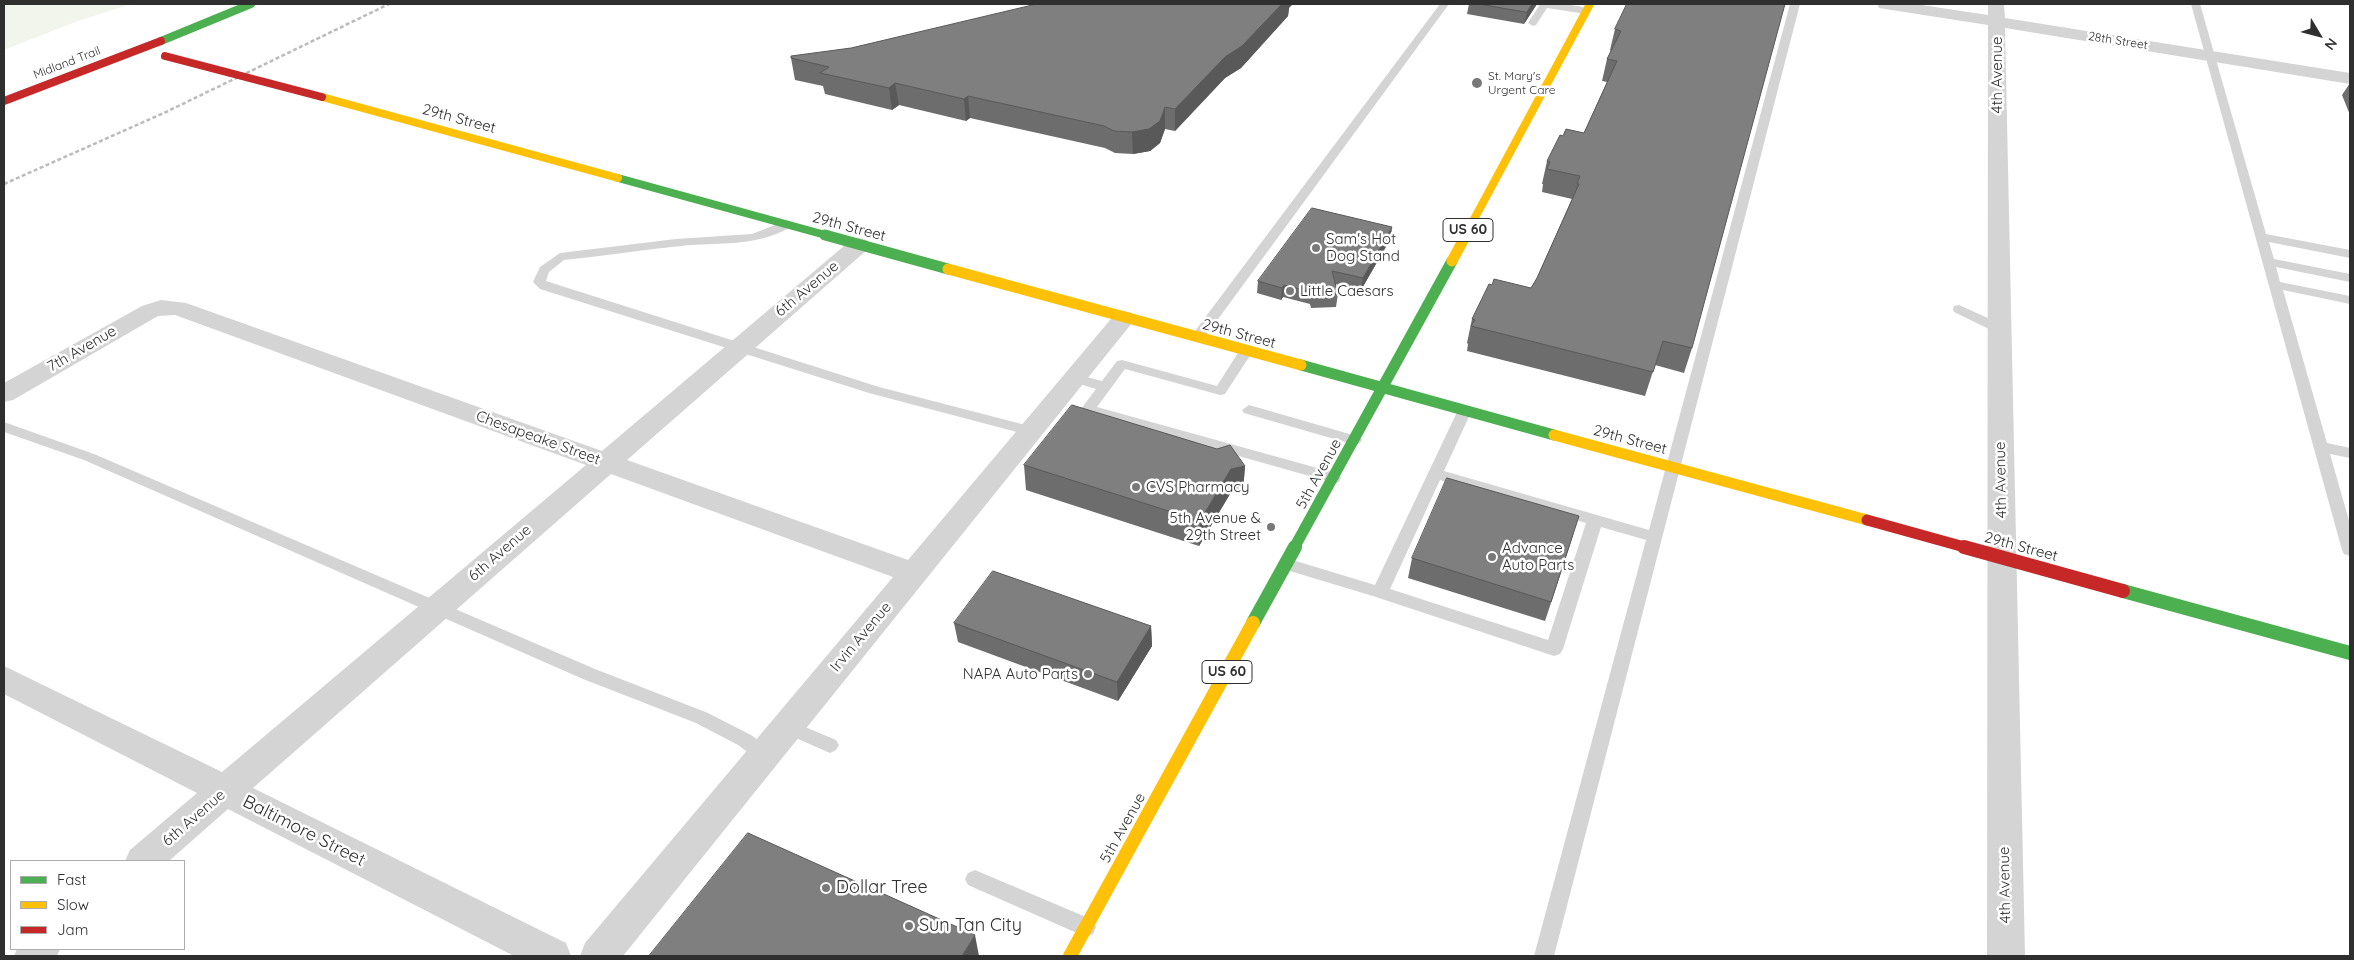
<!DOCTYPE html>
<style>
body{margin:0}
#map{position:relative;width:2354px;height:960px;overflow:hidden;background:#fff;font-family:Quicksand,sans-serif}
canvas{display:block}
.frame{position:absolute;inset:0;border:5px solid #2f2f2f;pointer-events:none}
.legend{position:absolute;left:10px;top:860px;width:175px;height:90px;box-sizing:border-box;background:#fff;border:1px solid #acacac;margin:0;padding:6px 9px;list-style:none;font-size:15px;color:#2f2f2f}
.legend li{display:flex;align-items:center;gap:10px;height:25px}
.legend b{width:25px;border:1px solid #acacac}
.north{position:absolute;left:2294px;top:10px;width:50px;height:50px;-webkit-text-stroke:4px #fff;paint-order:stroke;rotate:127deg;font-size:14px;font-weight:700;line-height:20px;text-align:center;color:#2f2f2f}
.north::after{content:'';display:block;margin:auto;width:18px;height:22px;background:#2f2f2f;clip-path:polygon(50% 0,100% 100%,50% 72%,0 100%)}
</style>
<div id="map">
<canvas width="2354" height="960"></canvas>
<div class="frame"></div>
<ul class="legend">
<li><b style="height:6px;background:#4caf50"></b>Fast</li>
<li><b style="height:6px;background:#ffc107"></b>Slow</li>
<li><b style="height:6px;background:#c62828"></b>Jam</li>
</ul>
<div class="north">N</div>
</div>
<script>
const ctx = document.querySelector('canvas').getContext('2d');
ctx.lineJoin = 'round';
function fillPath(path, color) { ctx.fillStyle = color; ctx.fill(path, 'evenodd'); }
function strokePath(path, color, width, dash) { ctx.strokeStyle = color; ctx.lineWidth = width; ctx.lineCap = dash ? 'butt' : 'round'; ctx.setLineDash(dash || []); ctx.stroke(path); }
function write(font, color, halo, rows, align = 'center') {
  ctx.font = font + ' Quicksand,sans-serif'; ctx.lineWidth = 5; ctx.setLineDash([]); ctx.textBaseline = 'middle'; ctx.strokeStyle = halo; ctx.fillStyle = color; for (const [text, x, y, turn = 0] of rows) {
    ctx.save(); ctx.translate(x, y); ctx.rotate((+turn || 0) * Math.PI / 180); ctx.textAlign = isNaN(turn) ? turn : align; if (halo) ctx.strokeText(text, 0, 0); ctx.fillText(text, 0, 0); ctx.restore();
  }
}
fillPath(new Path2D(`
 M4 4H132L78 21 4 50Z`), '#f2f5ec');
fillPath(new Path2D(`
 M1440 4H1449L1202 341H1192L1190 338 1192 335Z
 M1537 4C1550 4 1580 3 1591 11L1586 14 1547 8 1536 25 1533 26 1528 23 1539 6Z
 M1790 4H1800L1554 956H1534L1646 540 1601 527 1563 649 1560 654 1554 656 1376 597 1280 568 1278 564 1280 560 1286 558 1375 585 1458 410 1465 405 1472 410 1444 471 1649 530ZM1440 480 1586 523 1548 640 1390 589Z
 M2191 4H2200L2266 234 2350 250V258L2269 242 2274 259 2350 274V282L2276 267 2280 282 2350 296V304L2283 290 2327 443 2350 448V458L2330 454 2350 524V556L2344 554 2342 550Z
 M785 221 791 225 789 228C755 247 719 242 681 246 642 250 603 256 564 260L549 272 546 281 879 387 1037 428 1039 431 1037 434 1032 436 869 393 540 289 533 282 540 267 560 253 676 239 752 234Z
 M1959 305 2003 325 2005 328 2003 331H1993L1954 312 1953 309 1954 306Z
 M1246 347 1253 351 1225 394 1220 395 1125 369 1097 407 1339 474 1341 478 1339 482 1334 483 1083 412 1081 409 1096 389 1070 381 1068 378 1075 374 1102 381 1117 361 1122 360 1217 386 1241 348Z
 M1249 405 1360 437 1362 440 1360 443 1355 445 1244 413 1242 410Z
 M4 422 94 454 595 669 708 713 751 735 771 749 773 754 771 759 764 762 757 759 738 745 696 723 583 679 84 460 4 432Z
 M786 719 836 740 839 745 836 750 830 753 780 731 777 726 780 721Z
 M975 870 1093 920 1096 927 1093 934 1086 937 968 885 965 879 968 873Z`), '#d4d4d4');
fillPath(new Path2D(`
 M1877 4H1915L1988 15V4H2004L2005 18 2350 73V84L2005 28 2025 956H1987L1988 25 1885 9 1879 8Z
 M859 238 867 240 870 245 867 250 627 460 908 560 1116 313 1124 311 1132 313 1136 318 623 956H580L585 943 893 577 611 474 253 788 566 943 571 956H514L228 809 169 861H125L130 850 197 793 4 694V666L222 772 586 465 175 315 158 316 13 400 4 402V383L142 306 161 300 186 303 602 451 851 240Z
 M17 949H60L57 956H14Z`), '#d4d4d4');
strokePath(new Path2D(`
 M161 41 251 4
 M618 178 829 236`), '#4caf50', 8);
strokePath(new Path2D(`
 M825 235 948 269
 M1301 365 1554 435
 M1294 548 1452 261`), '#4caf50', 11);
strokePath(new Path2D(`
 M2123 591 2350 653
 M1253 623 1295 547`), '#4caf50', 14);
strokePath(new Path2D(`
 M322 97 618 178
 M1465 236 1590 4`), '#ffc107', 8);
strokePath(new Path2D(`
 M1452 261 1466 235
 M948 269 1301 365
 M1554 435 1867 520`), '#ffc107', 11);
strokePath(new Path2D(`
 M1070 956 1253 623`), '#ffc107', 14);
strokePath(new Path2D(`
 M4 101 161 41`), '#c62828', 8);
strokePath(new Path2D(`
 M1867 520 1968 548`), '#c62828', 11);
strokePath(new Path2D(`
 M1964 547 2123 591`), '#c62828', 14);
strokePath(new Path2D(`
 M4 184 166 112 389 4`), '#bbb', 2.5, [4, 2.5]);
strokePath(new Path2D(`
 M165 56 322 97`), '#c62828', 8);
fillPath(new Path2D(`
 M1469 4H1537L1524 24 1467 14Z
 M1627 4 1692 348 1684 373 1655 365 1645 396 1467 351 1468 344 1467 343 1472 319 1492 285 1531 288 1537 278 1572 199 1542 192 1543 184H1542L1547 161 1563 136 1584 133 1607 82 1602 81 1607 59 1611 51 1610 50 1615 29Z
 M1289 8 1288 16 1241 68 1225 78 1175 131 1165 129 1160 143 1150 151 1133 154 1115 153 1105 148 970 118 966 121 899 105 892 110 825 94 823 86 795 80 791 58 851 48Z
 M2350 83V115L2342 95Z
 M1391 238 1361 290 1335 284 1338 294 1336 307 1311 308 1310 304 1283 297 1281 300 1257 293 1258 281Z
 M1024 465 1245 466 1243 491 1230 494 1199 546 1026 490Z
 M1573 535 1545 621 1408 578 1412 558Z
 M954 623 1151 626 1152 646 1118 701 958 642Z`), '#6d6d6d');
fillPath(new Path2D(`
 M1282 4H1293L1289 8 1288 16 1241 68 1225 78 1175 131V109L1225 57Z
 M1532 4H1537L1524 24 1527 12Z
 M895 83 899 105 892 110 889 88Z
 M968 96 970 118 966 121 964 99Z
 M1165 107V129L1160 143 1150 151 1133 154 1132 132Z
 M1392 227 1391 238 1361 290 1363 278Z
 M1284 285 1283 297 1281 300 1282 288Z
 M1245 466 1243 491 1230 494 1199 546 1200 521 1231 469Z
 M1579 516 1573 535 1545 621 1551 602Z
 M1151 626 1152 646 1118 701 1117 682Z
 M975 935 979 956H962Z`), '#595959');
const building = new Path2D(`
 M1037 4H1282L1242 46 1225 57 1175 109 1165 107 1160 121 1149 129 1132 132 1114 131 1104 126 968 96 964 99 895 83 889 88 820 73 829 67 791 58V56L851 48Z
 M1479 4H1532L1527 12Z
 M1627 4H1785L1692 348 1663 341 1653 372 1471 326 1475 320 1472 319 1489 284 1492 285 1494 279 1531 288 1537 278 1579 184H1577L1580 176 1547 169 1550 162 1547 161 1560 135 1563 136 1566 129 1584 133 1617 61 1607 59 1621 31 1615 29Z
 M1312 208 1392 227 1363 278 1332 271 1338 294 1312 296 1311 292 1284 285 1282 288 1258 281Z
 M1072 405 1217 449 1230 445 1245 466 1231 469 1200 521 1024 465Z
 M1447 478 1579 516 1551 602 1412 558Z
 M993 571 1151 626 1117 682 954 623Z
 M748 833 975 935 962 956H649Z`);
fillPath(building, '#7f7f7f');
strokePath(building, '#595959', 1);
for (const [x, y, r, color] of [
 [1477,83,6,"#787878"],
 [1316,248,5,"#787878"],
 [1290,291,5,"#787878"],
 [1136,487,5,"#787878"],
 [1271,527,5,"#787878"],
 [1492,557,5,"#787878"],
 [1088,674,5,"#787878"],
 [826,888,5,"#787878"],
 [909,926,5,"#787878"]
]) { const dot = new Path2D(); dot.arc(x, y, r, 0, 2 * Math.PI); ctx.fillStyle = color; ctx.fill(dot); strokePath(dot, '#fff', 2); }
write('12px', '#2f2f2f', '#fff', [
 ["28th Street",2118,41,9],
 ["Midland Trail",67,63,-21]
]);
write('12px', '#2f2f2f', '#fff', [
 ["St. Mary's",1488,76],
 ["Urgent Care",1488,90]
], 'left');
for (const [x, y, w] of [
 [1468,230,50],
 [1227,672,50]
]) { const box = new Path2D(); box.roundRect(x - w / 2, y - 11.5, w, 23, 4); ctx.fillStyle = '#fff'; ctx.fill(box); strokePath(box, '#2f2f2f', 1); }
write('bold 14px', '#2f2f2f', null, [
 ["US 60",1468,230],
 ["US 60",1227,672]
]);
write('15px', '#2f2f2f', '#fff', [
 ["4th Avenue",1997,75,-90],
 ["29th Street",459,119,15],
 ["29th Street",849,227,15],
 ["6th Avenue",807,289,-40],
 ["29th Street",1239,334,15],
 ["7th Avenue",82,349,-30],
 ["Chesapeake Street",538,438,20],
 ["29th Street",1630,440,15],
 ["5th Avenue",1319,474,-61],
 ["4th Avenue",2001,480,-91],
 ["29th Street",2021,547,15],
 ["6th Avenue",500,553,-41],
 ["Irvin Avenue",861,637,-50],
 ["6th Avenue",194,818,-41],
 ["5th Avenue",1123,828,-61],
 ["4th Avenue",2005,885,-91]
]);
write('15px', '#2f2f2f', '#fff', [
 ["Sam's Hot",1326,239],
 ["Dog Stand",1326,256],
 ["Little Caesars",1300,291],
 ["CVS Pharmacy",1146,487],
 ["5th Avenue &",1261,518,"right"],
 ["29th Street",1261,535,"right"],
 ["Advance",1502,548],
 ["Auto Parts",1502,565],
 ["NAPA Auto Parts",1078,674,"right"]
], 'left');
write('18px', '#2f2f2f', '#fff', [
 ["Baltimore Street",304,831,27]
]);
write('18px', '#2f2f2f', '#fff', [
 ["Dollar Tree",836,888],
 ["Sun Tan City",919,926]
], 'left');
</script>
